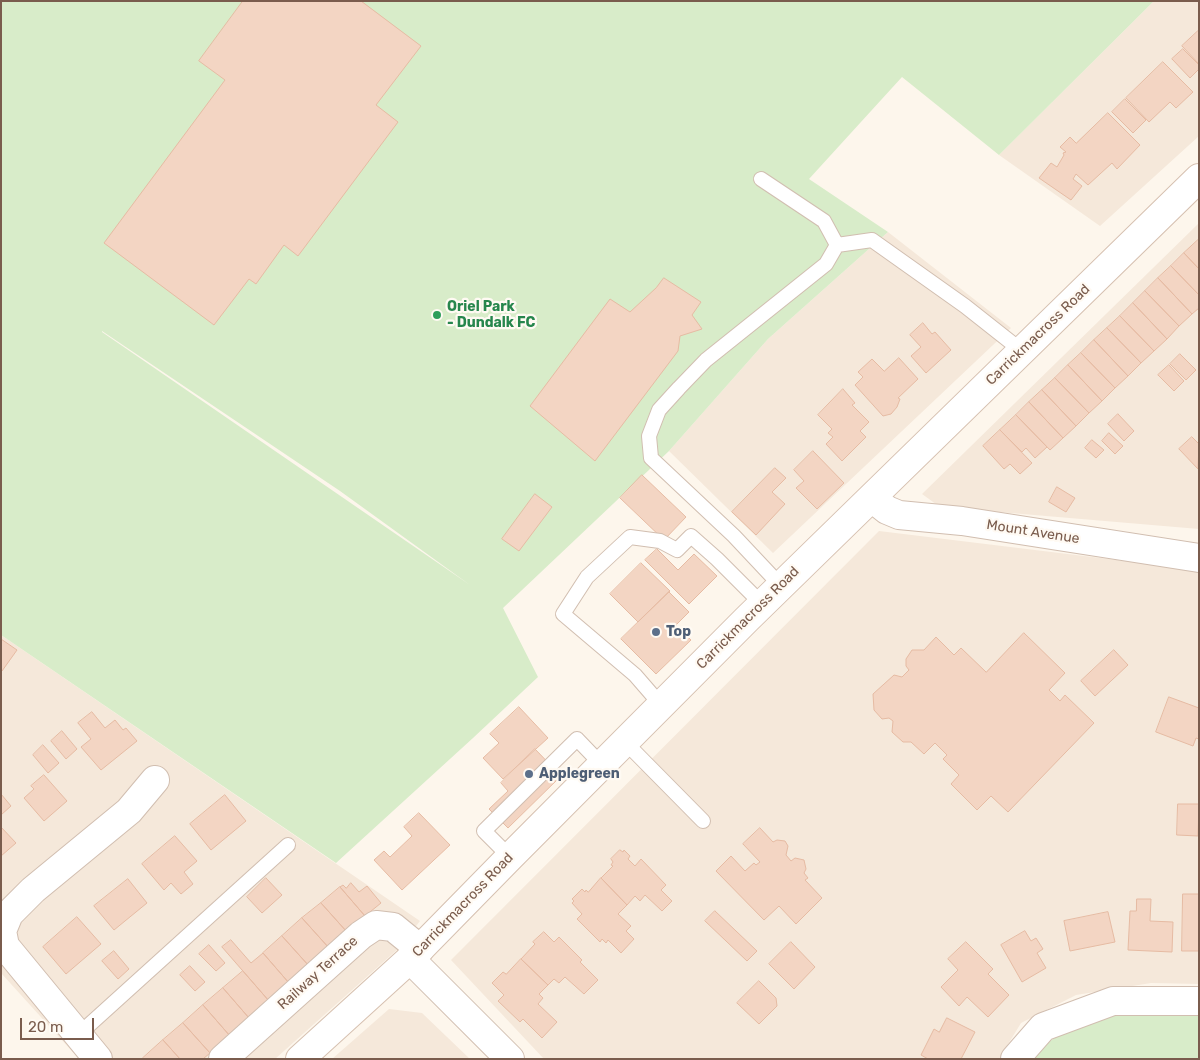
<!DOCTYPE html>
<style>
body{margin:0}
#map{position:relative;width:1200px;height:1060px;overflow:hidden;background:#fdf6ec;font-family:Rubik,sans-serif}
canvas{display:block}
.frame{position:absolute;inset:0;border:2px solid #7a5c4d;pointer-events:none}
.scale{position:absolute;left:20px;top:1018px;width:74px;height:22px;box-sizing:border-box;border:2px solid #7a5c4d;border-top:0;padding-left:6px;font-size:15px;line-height:18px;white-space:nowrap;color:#7a5c4d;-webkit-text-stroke:4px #fffaf3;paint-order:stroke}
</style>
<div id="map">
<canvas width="1200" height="1060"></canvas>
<div class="frame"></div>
<div class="scale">20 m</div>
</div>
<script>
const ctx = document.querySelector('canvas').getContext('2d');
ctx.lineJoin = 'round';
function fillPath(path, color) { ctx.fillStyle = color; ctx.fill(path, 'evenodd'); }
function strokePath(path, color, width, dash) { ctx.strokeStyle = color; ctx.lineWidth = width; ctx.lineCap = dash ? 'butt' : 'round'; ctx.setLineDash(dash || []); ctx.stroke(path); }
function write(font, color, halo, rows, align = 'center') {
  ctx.font = font + ' Rubik,sans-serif'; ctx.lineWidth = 4.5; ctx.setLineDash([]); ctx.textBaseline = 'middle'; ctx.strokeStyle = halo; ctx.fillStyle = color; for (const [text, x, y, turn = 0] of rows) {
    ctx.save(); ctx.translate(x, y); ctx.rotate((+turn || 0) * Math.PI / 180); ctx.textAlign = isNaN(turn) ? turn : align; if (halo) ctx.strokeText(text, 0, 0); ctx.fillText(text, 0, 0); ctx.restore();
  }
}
fillPath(new Path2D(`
 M1154 1H1199V136L1100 226 999 155Z
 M1199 223V529L940 507 922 494Z
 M888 232 1011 328 773 553 669 451 768 339Z
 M879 531 1199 570V984L1151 983 1076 995 1021 1023 999 1059H544L451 960Z
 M1 635 420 921 399 948 275 1059H79L1 973Z
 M389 1009 422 1013 470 1059H332Z`), '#f5e8da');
fillPath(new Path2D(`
 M1 1H1154L999 155 902 77 809 179 888 232 768 339 669 451 503 608 538 677 473 738 336 863 1 635ZM102 331 340 491 470 585 102 332Z
 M1128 1009 1199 1011V1059H1030L1033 1054 1073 1024Z`), '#d8ecc9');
const building = new Path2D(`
 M243 1H361L421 46 376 105 398 122 298 256 284 245 256 284 249 279 214 325 104 243 225 80 199 61Z
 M1199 30V64L1182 46Z
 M1183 49 1199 65V69L1190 78 1172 59Z
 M1163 62 1193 92 1176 108 1170 102 1149 122 1126 98Z
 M1125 99 1146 120 1133 133 1112 112Z
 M1108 113 1140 145 1117 169 1112 163 1088 185 1076 174 1073 179 1082 186 1071 200 1039 178 1051 163 1057 167 1064 155 1063 153 1066 152 1060 147 1070 137 1076 143Z
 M1199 239V269L1184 253Z
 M1184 253 1199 269V295L1171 266Z
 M1171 266 1199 295V308L1192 314 1158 278Z
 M664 278 701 302 692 315 702 329 680 336 678 351 595 461 530 406 610 299 630 312 656 288Z
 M1158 278 1192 314 1179 326 1145 291Z
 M1145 291 1179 326 1167 339 1133 303Z
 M1133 303 1167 339 1154 351 1120 316Z
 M1120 316 1154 351 1141 363 1107 328Z
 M923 323 932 334 935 332 951 350 926 373 911 356 921 347 910 335Z
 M1107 328 1141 363 1128 376 1094 340Z
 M1094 340 1128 376 1115 388 1081 353Z
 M1081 353 1115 388 1102 401 1068 365Z
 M1180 354 1196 370 1186 380 1170 364Z
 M899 358 918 379 898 398 900 399 897 407 891 414 883 416 855 385 863 377 858 372 872 359 884 371Z
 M1068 365 1102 401 1089 413 1055 378Z
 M1169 365 1184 381 1174 391 1158 375Z
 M1055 378 1089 413 1076 426 1042 390Z
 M843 389 855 403 852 405 869 422 860 431 866 437 842 461 826 444 833 437 828 433 832 429 818 415Z
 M1042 390 1076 426 1063 438 1029 402Z
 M1029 402 1063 438 1050 450 1016 415Z
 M1118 414 1134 431 1124 441 1108 424Z
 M1016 415 1047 447 1035 458 1026 448 1022 452 1000 430Z
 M1000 430 1032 463 1020 474 1010 464 1004 469 983 446Z
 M1109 433 1123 446 1115 454 1102 441Z
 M1192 437 1199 444 1198 469 1179 449Z
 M1092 440 1104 450 1096 458 1085 448Z
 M813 451 844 483 817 509 796 488 804 481 794 470Z
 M775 468 786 478 772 492 785 504 756 535 732 512Z
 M642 475 686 517 664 540 620 498Z
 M1057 487 1075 498 1066 512 1049 502Z
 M535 494 552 507 519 551 502 539Z
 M657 549 678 570 694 554 717 576 689 604 645 560Z
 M641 563 670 591 638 622 610 594Z
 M669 592 689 612 676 625 691 640 656 674 621 639Z
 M1024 633 1065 673 1049 690 1060 701 1065 695 1094 723 1008 812 991 796 977 810 951 784 959 775 943 759 947 755 935 743 924 754 911 742H903L892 732 893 721 889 718 882 719 874 710 873 694 894 675 902 677 909 670 906 666V659L912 650H924L936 637 954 655 961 648 986 672Z
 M1 639 17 650 2 671H1Z
 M1114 650 1128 665 1095 696 1081 681Z
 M1169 697 1199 708V739L1196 738 1193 746 1156 732Z
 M519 707 548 738 503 779 483 758 499 743 490 734Z
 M92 712 105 728 115 720 123 730 126 728 137 741 101 770 81 747 91 739 78 723Z
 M62 731 77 749 66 759 51 741Z
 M43 745 59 763 48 773 33 755Z
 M535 749 561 776 508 828 489 809 508 791 501 783Z
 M44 775 67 801 44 821 24 798 34 789 31 786Z
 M1 794 11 806 1 815Z
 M225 795 246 821 211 850 190 824Z
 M1178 804H1199L1198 836 1177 835Z
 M419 813 450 845 402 890 374 860 384 851 390 857 412 836 404 827Z
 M1 827 16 843 1 856Z
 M760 828 773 842 777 840 785 841 788 846 786 855 791 861 795 858 804 860 806 869 804 873 808 878 805 880 822 898 796 924 779 906 764 920 716 871 731 856 745 871 754 863 756 865 760 862 743 844Z
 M175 836 197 861 184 872 193 884 181 894 171 883 164 890 142 864Z
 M620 850 623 852 624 850 630 856 628 859 635 866 641 859 666 885 661 890 672 901 662 911 645 895 640 901 635 896 627 905 601 878 613 866 611 865 613 862 611 859Z
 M266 878 282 895 262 913 247 897Z
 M601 878 627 905 618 914 631 926 626 931 634 939 621 953 608 940 606 943 602 939 600 942 577 919 582 914 572 903 574 901 572 899 582 889 585 892 586 890 588 892Z
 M128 879 147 903 114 930 94 906Z
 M351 883 359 892 367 886 381 903 365 916 340 887 343 885 346 888Z
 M340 887 365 916 347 932 321 903Z
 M1183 894H1199V951H1182Z
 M1137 899H1151L1150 921 1173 922 1172 952 1128 950 1130 911H1136Z
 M321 903 347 932 329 948 302 918Z
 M715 911 757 951 747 961 705 921Z
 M1108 912 1115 942 1070 951 1064 921Z
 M77 917 101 944 66 974 43 947Z
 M302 918 329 948 309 966 282 936Z
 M1025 931 1031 941 1036 938 1043 949 1037 953 1046 968 1022 982 1001 945Z
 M544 932 554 942 559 937 582 960 580 962 598 980 584 994 565 977 559 983 554 979 548 985 521 959 535 944 533 942Z
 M282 936 309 966 289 983 263 953Z
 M231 940 251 963 263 953 289 983 269 1001 222 947Z
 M791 942 815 967 794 989 769 964Z
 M966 942 993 969 988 974 1009 995 988 1017 967 997 959 1006 941 987 958 970 948 959Z
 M209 945 225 963 216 971 199 954Z
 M114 951 129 969 118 979 102 961Z
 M521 959 548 985 539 994 543 998 538 1004 557 1022 542 1038 523 1019 520 1022 498 1001 504 995 492 983 503 972 506 974Z
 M190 966 205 982 195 991 180 975Z
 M243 971 269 1001 249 1018 223 988Z
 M759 981 776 998 777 1006 759 1024 737 1003Z
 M223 988 249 1018 230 1036 203 1005Z
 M203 1005 230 1036 210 1053 183 1023Z
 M947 1018 975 1032 961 1059H928L921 1055 934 1029 939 1032Z
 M183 1023 210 1053 203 1059H180L163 1040Z
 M163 1040 180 1059H144L143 1058Z`);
fillPath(building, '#f3d5c3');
strokePath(building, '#e6bba3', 1);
const service = new Path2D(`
 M761 179 824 221 837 245 826 264 706 360 679 388 659 410 649 436 651 458 734 536 781 586
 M837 245 872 240 965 306 1022 351
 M661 705 635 675 563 614 587 577 630 537 660 541 677 550 691 536 717 559 762 604
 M625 742 703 821
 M510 857 484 831 577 739 602 765
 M78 1035 288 845`);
const minor = new Path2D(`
 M872 498 887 510 899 515 962 521 1199 558
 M98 1059 5 946 2 931 9 914 33 890 129 811 155 780
 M223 1059 361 935 376 925 393 927 420 949
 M1015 1059 1043 1027 1113 1001H1199`);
const tertiary = new Path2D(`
 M410 959 510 1059`);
const secondary = new Path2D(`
 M300 1059 410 959 510 857 747 619 1199 178`);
strokePath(service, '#d1beb0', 16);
strokePath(minor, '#d1beb0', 30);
strokePath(tertiary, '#d1beb0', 30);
strokePath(secondary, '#d6c0b0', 30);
strokePath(service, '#fff', 14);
strokePath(minor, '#fff', 28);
strokePath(tertiary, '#fff', 28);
strokePath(secondary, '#fff', 28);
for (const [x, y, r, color] of [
 [437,315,5,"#2e9e5b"],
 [656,632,5,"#5c6f8a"],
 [529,774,5,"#5c6f8a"]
]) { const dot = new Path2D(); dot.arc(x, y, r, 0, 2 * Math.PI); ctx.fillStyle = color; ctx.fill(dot); strokePath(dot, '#fffaf3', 2); }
write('bold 14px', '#27864d', '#fffaf3', [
 ["Oriel Park",447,307],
 ["- Dundalk FC",447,323]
], 'left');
write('14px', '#7a5c4d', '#fffaf3', [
 ["Carrickmacross Road",1038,335,-44],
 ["Mount Avenue",1033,532,9],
 ["Carrickmacross Road",748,618,-45],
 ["Carrickmacross Road",463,905,-46],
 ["Railway Terrace",318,973,-42]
]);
write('bold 14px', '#4e5e75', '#fffaf3', [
 ["Top",666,632],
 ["Applegreen",539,774]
], 'left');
</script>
